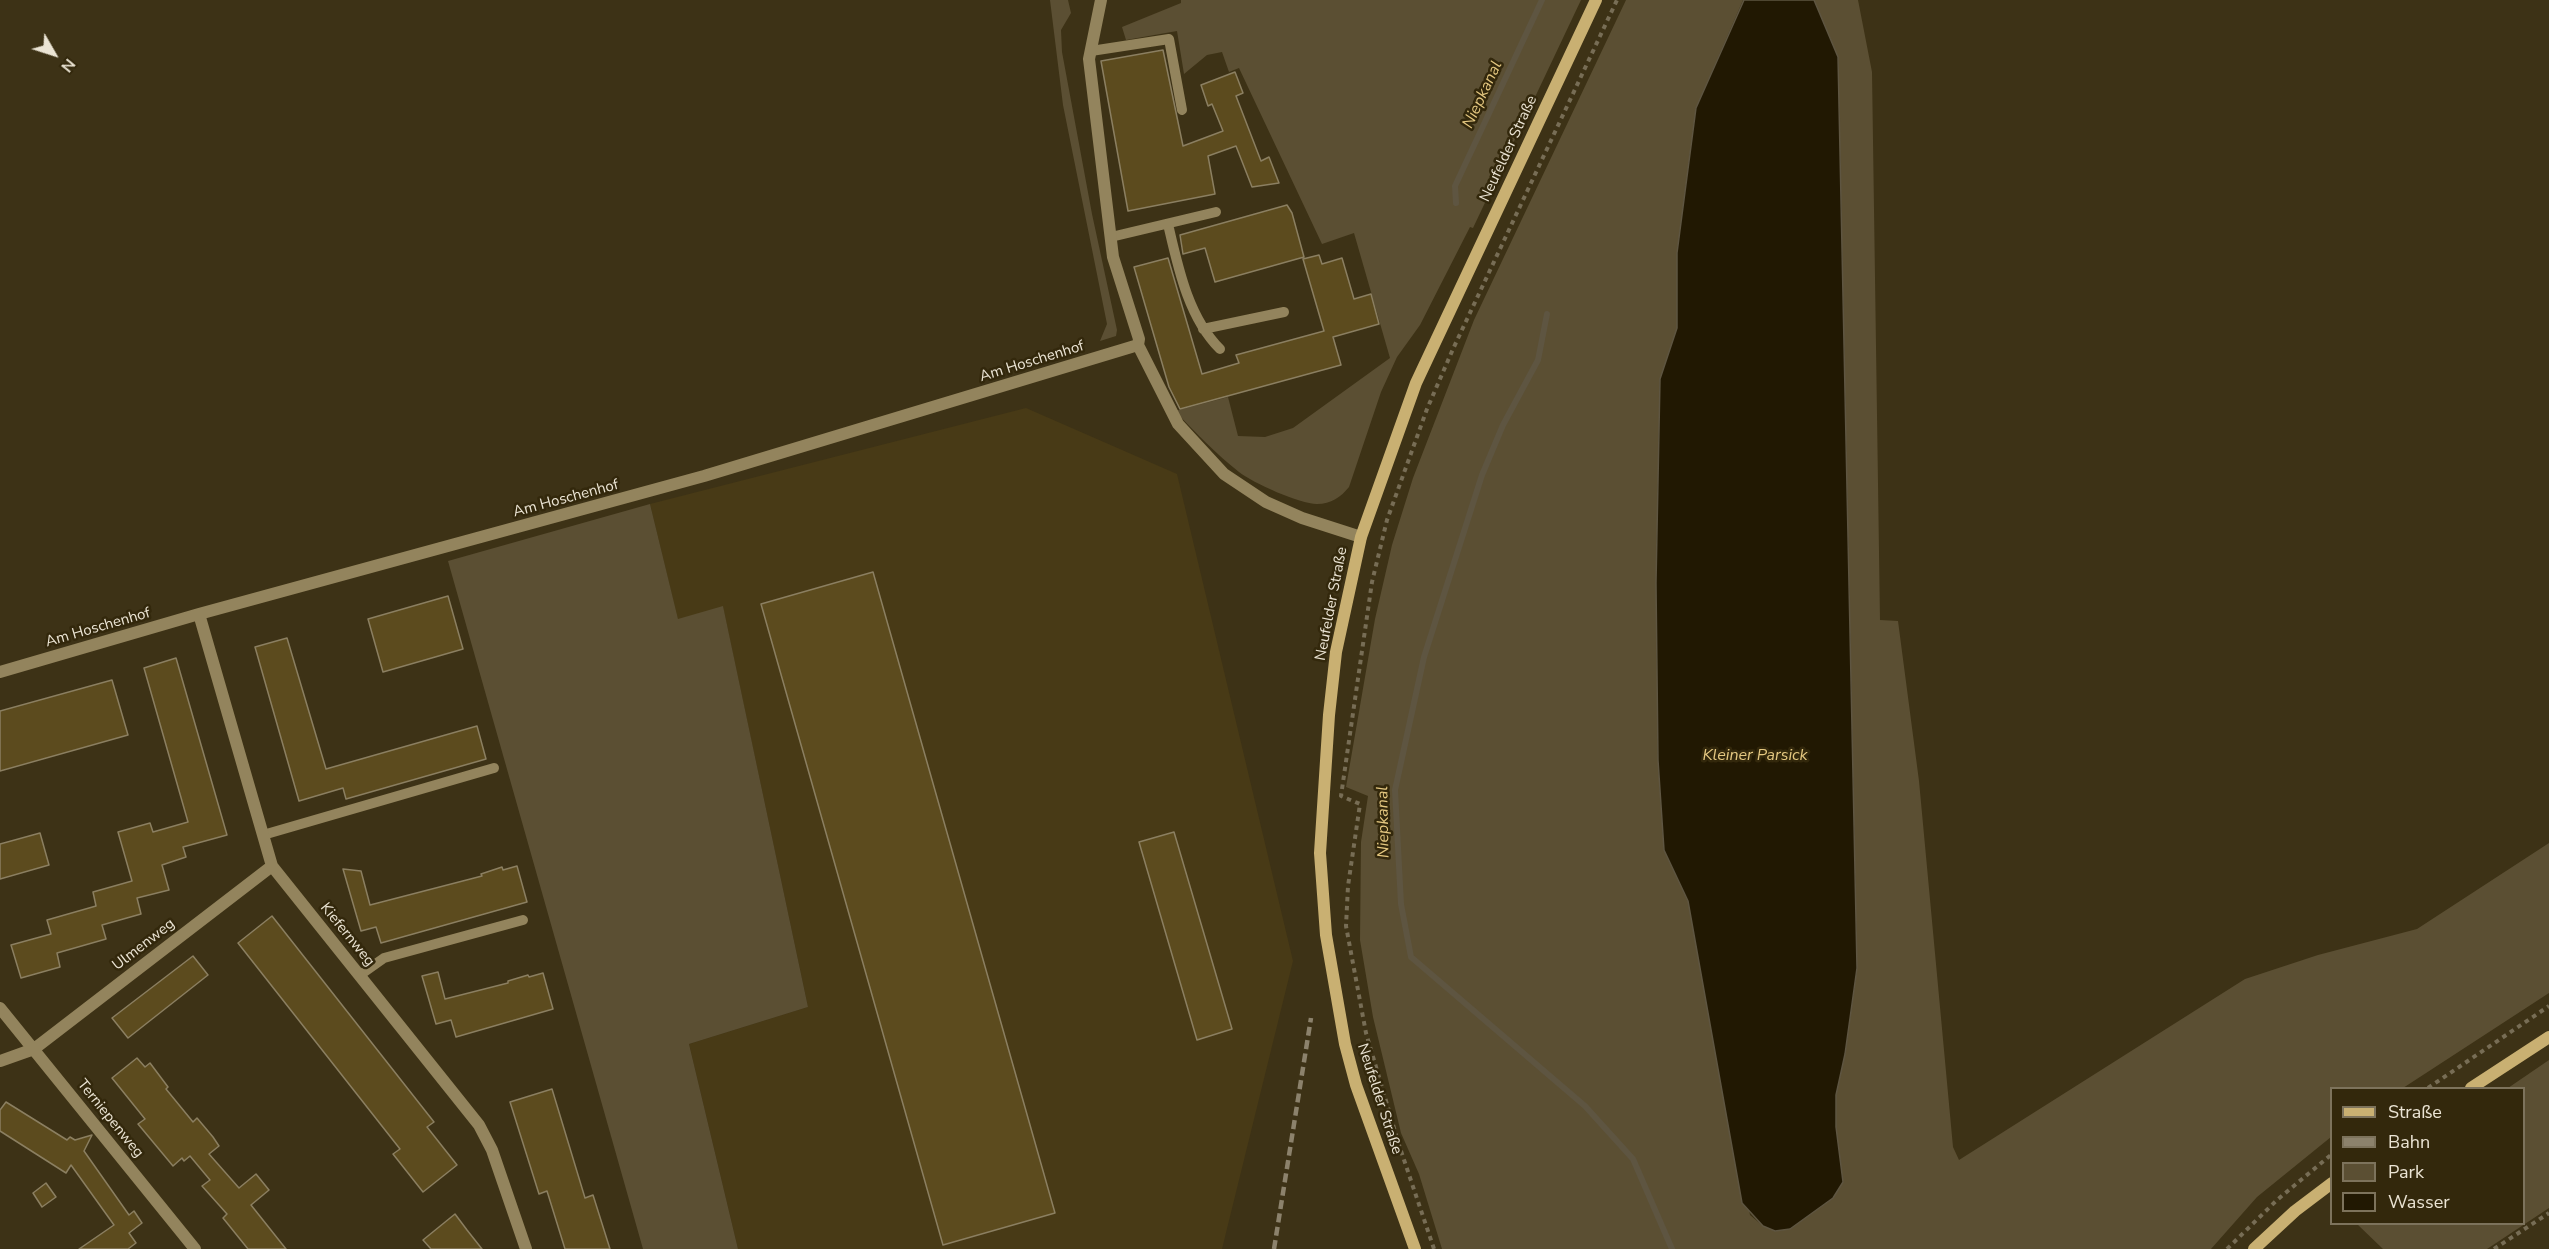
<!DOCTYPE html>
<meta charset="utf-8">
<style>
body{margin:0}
#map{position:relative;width:2549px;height:1249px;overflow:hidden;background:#3d3216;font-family:"Nunito Sans",sans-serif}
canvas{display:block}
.legend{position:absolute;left:2330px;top:1087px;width:195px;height:138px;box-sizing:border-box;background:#33280c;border:2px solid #7d735c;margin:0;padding:8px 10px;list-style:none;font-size:18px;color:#ebe4d4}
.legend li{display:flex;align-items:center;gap:12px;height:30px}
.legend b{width:30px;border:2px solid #7d735c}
.north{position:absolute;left:24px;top:24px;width:60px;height:60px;-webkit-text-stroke:4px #33280c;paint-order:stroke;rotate:129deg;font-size:16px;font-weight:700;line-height:24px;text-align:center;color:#ebe4d4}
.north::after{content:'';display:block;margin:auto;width:21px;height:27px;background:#ebe4d4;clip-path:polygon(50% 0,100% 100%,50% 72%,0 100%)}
</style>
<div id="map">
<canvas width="2549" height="1249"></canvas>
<ul class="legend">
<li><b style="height:8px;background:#c9b072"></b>Straße</li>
<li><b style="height:8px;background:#8c826c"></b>Bahn</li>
<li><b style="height:16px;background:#5b4f33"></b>Park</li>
<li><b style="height:16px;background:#211802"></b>Wasser</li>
</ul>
<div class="north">N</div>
</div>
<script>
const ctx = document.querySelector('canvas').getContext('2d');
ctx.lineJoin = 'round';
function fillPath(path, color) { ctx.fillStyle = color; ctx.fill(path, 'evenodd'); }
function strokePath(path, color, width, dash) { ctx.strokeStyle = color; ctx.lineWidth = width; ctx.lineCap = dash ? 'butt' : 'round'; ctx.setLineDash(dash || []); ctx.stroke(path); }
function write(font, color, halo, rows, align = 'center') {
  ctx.font = font + ' "Nunito Sans",sans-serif'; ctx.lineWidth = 5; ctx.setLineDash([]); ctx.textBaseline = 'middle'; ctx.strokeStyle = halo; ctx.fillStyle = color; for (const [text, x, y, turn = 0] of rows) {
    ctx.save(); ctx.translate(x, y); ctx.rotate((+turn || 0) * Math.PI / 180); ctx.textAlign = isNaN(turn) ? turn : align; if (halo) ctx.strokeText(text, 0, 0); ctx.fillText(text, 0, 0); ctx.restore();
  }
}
fillPath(new Path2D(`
 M1026 408 1177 474 1293 961 1222 1249H738L689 1044 808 1007 723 607 678 620 650 504Z`), '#483a16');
fillPath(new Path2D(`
 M1050 0H1068L1071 13 1061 30 1062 52 1092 214 1117 330 1116 336 1100 341 1107 324 1063 105Z
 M1181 0H1581L1473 228 1470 227 1420 325 1397 357 1381 392 1349 487C1341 497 1331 504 1317 504 1300 504 1253 483 1239 472 1216 454 1196 433 1175 411L1228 397 1238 436 1265 437 1293 428 1390 358 1354 233 1322 244 1239 68 1229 72 1222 52 1207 55 1184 74 1177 31 1126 40 1122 27 1181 3Z
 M1626 0H1743L1696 108 1677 253V328L1660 379 1656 583 1658 760 1664 850 1688 901 1750 1215 1763 1226 1776 1231 1836 1127V1095L1845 1054 1857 968 1838 57 1814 0H1858L1872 72 1880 620 1898 621 1919 781 1953 1147 1959 1160 2245 979 2318 955 2417 929 2549 843V993L2403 1088H2332L2331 1137 2257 1197 2211 1249H1442L1419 1174 1401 1133 1373 1017 1360 940 1361 842 1368 796 1346 787 1375 619 1392 545 1413 478 1474 320Z
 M650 504 678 619 723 606 808 1007 689 1044 738 1249H643L448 561Z
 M2549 1060V1208L2487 1249H2383L2357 1224H2524V1088H2508Z`), '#5b4f33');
const water = new Path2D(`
 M1744 0H1814L1838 57 1857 968 1845 1054 1836 1095V1127L1843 1182 1833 1198 1790 1229 1775 1231 1763 1226 1742 1203 1688 901 1664 850 1658 760 1656 583 1660 379 1677 328V253L1696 108Z`);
fillPath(water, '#211802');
strokePath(water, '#5e5541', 1.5);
strokePath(new Path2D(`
 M1456 203 1455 186 1542 0
 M1547 314 1538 360 1503 425 1482 475 1424 657 1395 790 1401 904 1411 957 1585 1106 1633 1159 1672 1249`), '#5e5541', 6);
const building = new Path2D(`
 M1163 50 1183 146 1223 131 1212 104 1208 106 1201 85 1235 72 1243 93 1236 96 1261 161 1269 157 1279 183 1252 187 1236 146 1208 156 1215 194 1128 211 1101 61Z
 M1287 205 1292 213 1304 257 1215 282 1205 248 1183 254 1180 235Z
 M1319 255 1322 264 1342 258 1354 299 1371 294 1379 324 1333 337 1341 365 1180 409 1169 387 1134 267 1168 258 1202 374 1239 363 1236 355 1324 331 1303 259Z
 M873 572 1055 1213 943 1245 761 604Z
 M448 596 463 649 383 672 368 619Z
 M287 638 326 769 477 726 486 759 346 799 343 788 299 801 255 647Z
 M176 658 227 835 183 847 186 857 162 865 169 890 137 898 141 914 102 925 106 939 57 953 60 967 21 978 11 945 51 934 47 920 96 906 93 892 132 881 118 832 150 823 153 832 188 822 144 668Z
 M112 680 128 735 0 771V711Z
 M1174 832 1232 1029 1197 1040 1139 842Z
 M40 833 49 865 0 879V844Z
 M517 866 527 902 381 943 376 927 361 931 343 869 361 871 370 905 482 876 481 874 502 867 503 870Z
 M272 916 434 1122 427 1127 457 1165 423 1192 393 1154 400 1149 238 943Z
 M193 956 208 975 128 1038 112 1018Z
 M438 972 445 999 508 983V981L528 975 529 977 543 973 553 1009 456 1037 451 1020 436 1024 422 976Z
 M137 1058 145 1067 150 1063 168 1087 166 1089 193 1122 197 1118 213 1137 219 1146 209 1154 239 1188 256 1174 269 1190 251 1205 286 1249H248L223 1218 227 1214 202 1186 210 1180 190 1156 184 1161 182 1158 173 1166 138 1124 145 1119 112 1078Z
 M552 1089 585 1198 593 1195 610 1249H565L547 1191 539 1194 510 1102Z
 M6 1102 67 1140 70 1137 75 1140 92 1135 84 1151 129 1215 134 1211 142 1223 129 1233 136 1243 128 1249H79L114 1225 71 1165 66 1173 0 1131V1110Z
 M46 1183 56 1197 42 1207 33 1193Z
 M455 1214 467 1230 482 1249H431L423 1240Z`);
fillPath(building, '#5c4b1e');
strokePath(building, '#8b7f61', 1.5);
strokePath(new Path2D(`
 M2428 1088 2549 1006
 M1434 1249 1399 1145 1366 1033 1346 926 1348 886 1360 804 1341 796 1372 582 1387 520 1427 409 1453 349 1617 0
 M2227 1249 2277 1200 2332 1154
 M2494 1249 2549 1213`), '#776d55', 4, [4.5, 4.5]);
strokePath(new Path2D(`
 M1091 51 1169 39 1182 110
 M1168 224C1178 267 1188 317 1220 349
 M1111 237 1216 212
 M1203 329 1284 312
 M263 835 494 768
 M360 975 384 958 523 920`), '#93845d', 10);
strokePath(new Path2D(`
 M1101 0 1089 59 1113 257 1139 339 1138 345 1178 424 1224 474 1266 502 1302 518 1361 537
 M199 614 272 866 479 1125 492 1150 526 1249
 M0 672 199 614 704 476 1138 345
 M0 1008 195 1249
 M0 1061 34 1049 272 866`), '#93845d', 12);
strokePath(new Path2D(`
 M2471 1088 2549 1037
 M1415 1249 1356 1085 1345 1044 1326 935 1320 853 1329 715 1336 652 1361 537 1416 383 1596 0
 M2254 1249 2295 1211 2332 1183`), '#c9b072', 12);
strokePath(new Path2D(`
 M1274 1249 1311 1018`), '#8c826c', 4.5, [9, 4.5]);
write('15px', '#ebe4d4', '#33280c', [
 ["Neufelder Straße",1509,149,-65],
 ["Am Hoschenhof",1032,362,-17],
 ["Am Hoschenhof",566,499,-15],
 ["Neufelder Straße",1332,604,-79],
 ["Am Hoschenhof",98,628,-16],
 ["Kiefernweg",347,935,51],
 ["Ulmenweg",144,945,-38],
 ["Neufelder Straße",1379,1099,72],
 ["Terniepenweg",110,1119,51]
]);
write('italic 16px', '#e5c881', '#33280c', [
 ["Niepkanal",1483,95,-65],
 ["Kleiner Parsick",1755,756],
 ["Niepkanal",1384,822,-91]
]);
</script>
